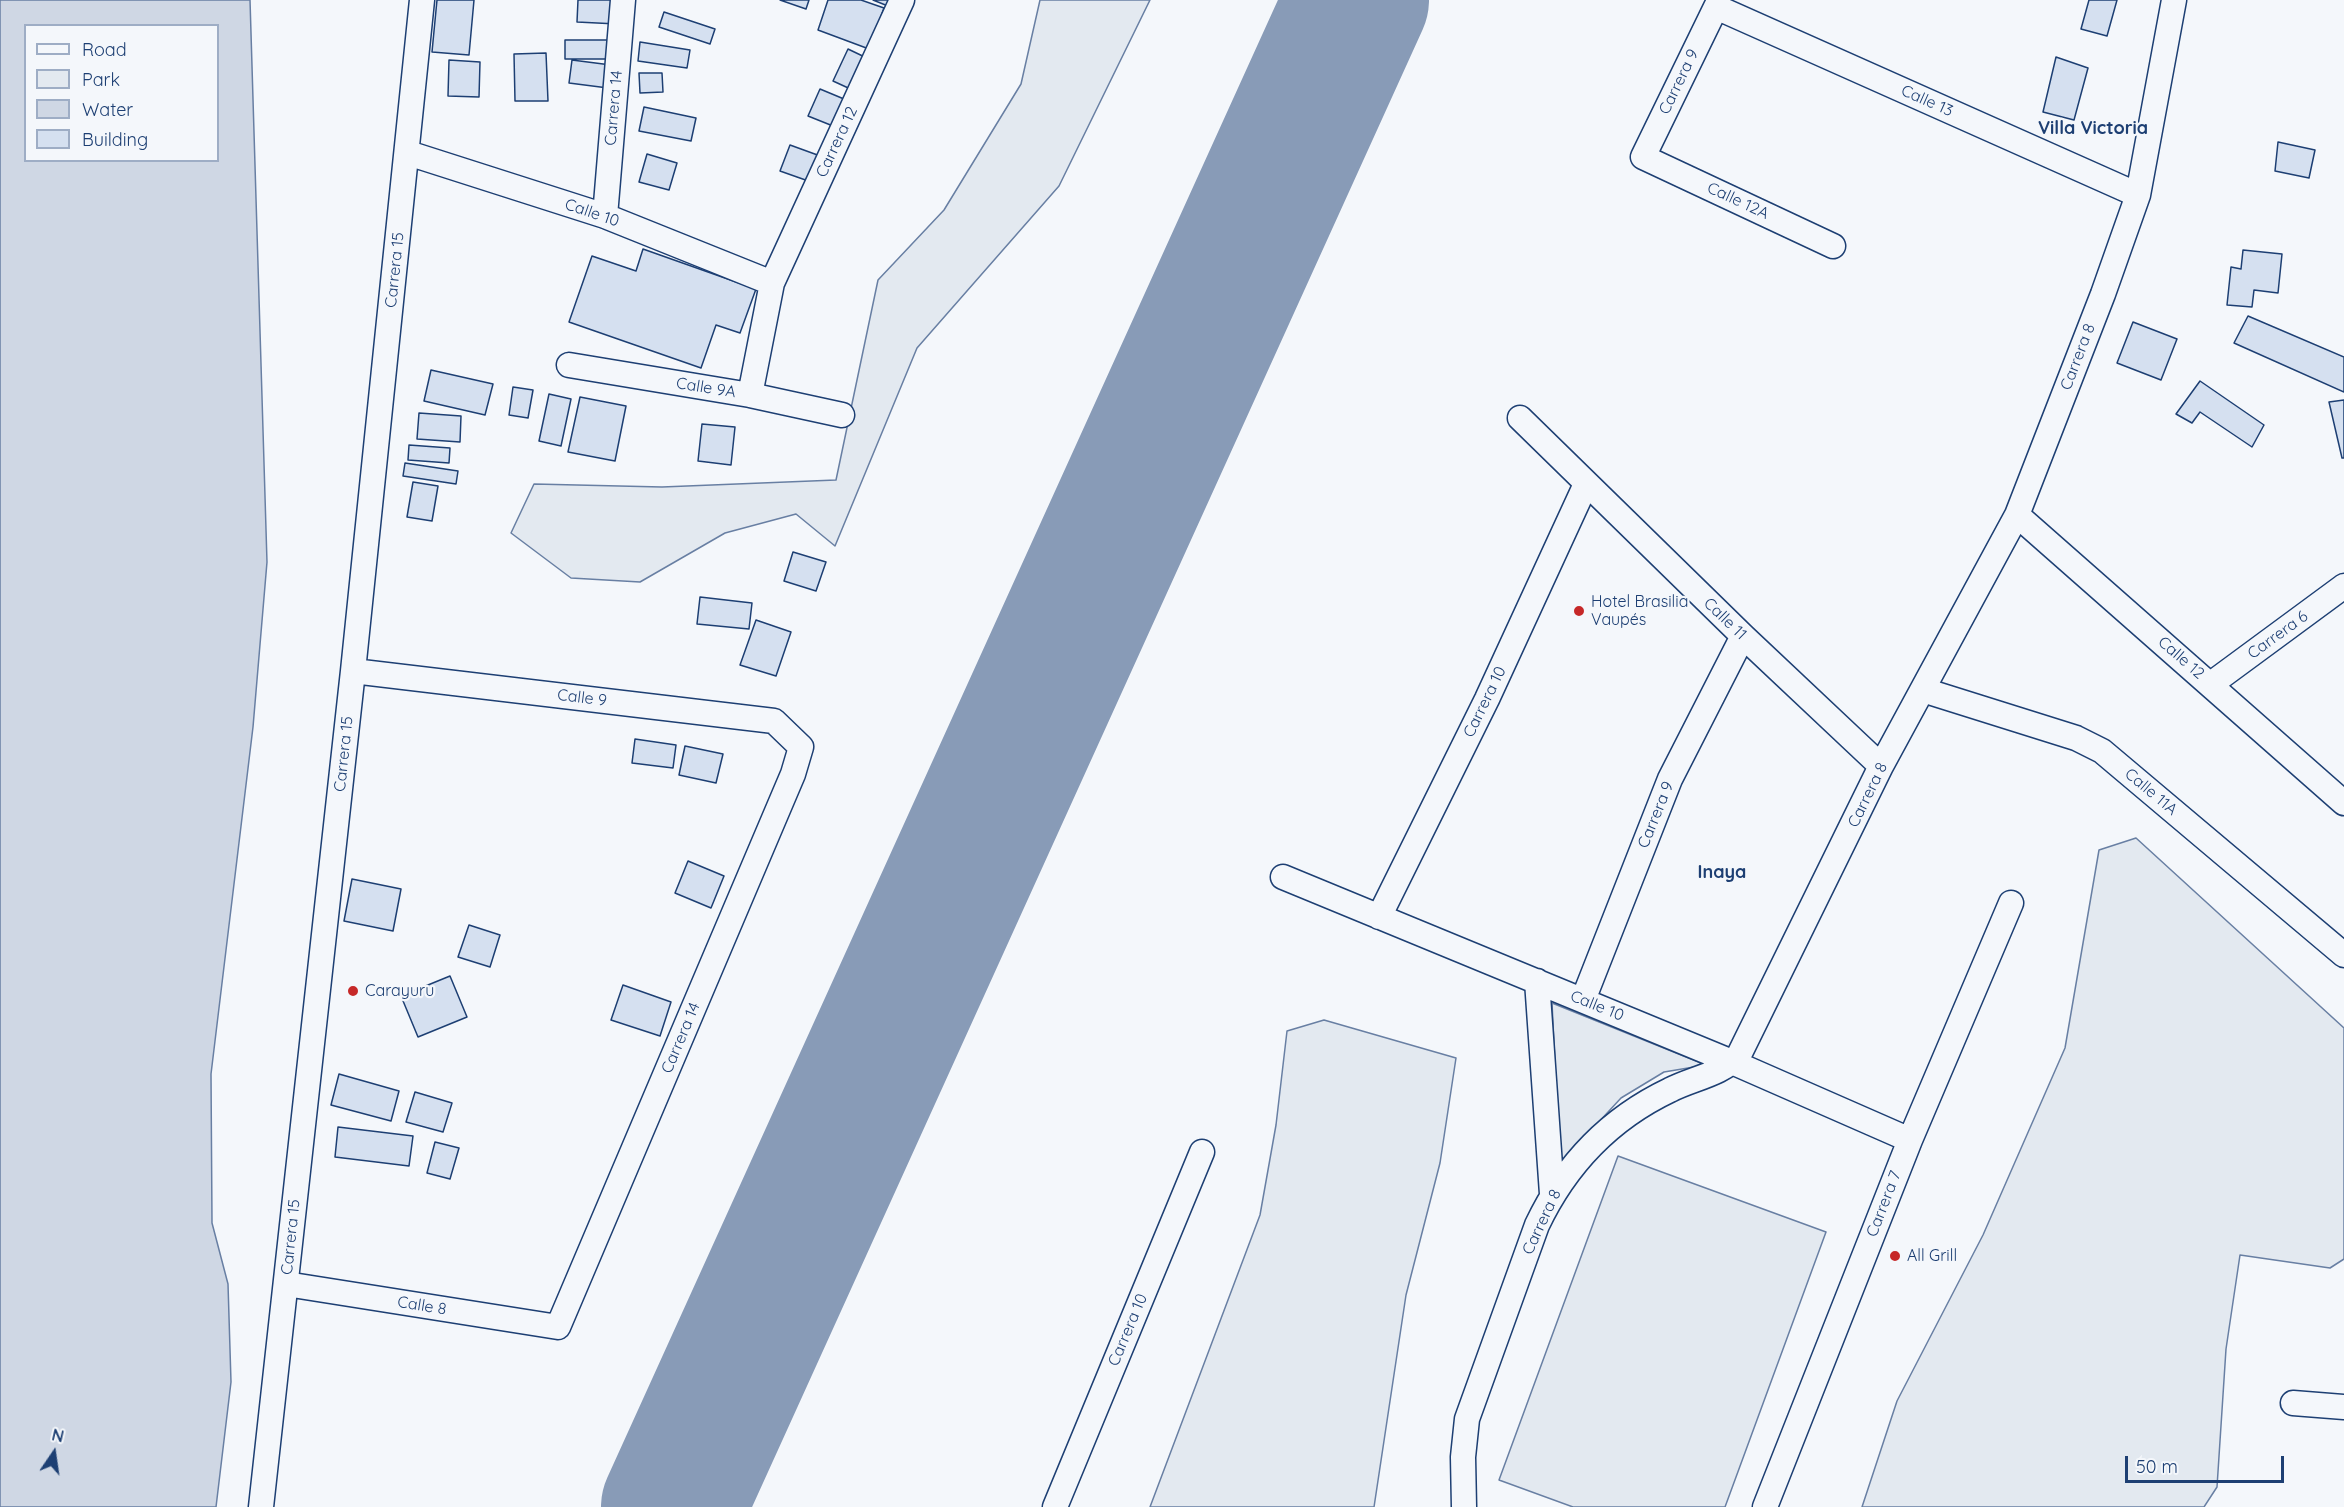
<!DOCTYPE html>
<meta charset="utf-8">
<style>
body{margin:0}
#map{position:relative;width:2344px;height:1507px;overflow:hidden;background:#f4f7fb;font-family:Quicksand,sans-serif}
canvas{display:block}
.legend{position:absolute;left:24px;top:24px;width:195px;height:138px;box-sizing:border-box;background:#f4f7fb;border:2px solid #9eadc5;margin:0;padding:8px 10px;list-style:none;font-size:18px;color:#1d3f73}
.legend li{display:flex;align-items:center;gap:12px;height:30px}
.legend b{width:30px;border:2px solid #9eadc5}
.north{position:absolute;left:24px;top:1423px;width:60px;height:60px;-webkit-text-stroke:4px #f4f7fb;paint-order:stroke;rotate:13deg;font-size:16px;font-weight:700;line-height:24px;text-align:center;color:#1d3f73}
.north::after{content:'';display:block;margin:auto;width:21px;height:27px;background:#1d3f73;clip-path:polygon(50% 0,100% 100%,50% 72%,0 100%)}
.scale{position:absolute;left:2125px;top:1456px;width:159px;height:27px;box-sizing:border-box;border:3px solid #1d3f73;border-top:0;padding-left:8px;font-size:18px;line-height:21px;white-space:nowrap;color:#1d3f73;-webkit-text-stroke:4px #f4f7fb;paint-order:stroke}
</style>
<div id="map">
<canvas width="2344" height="1507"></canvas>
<ul class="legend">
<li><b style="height:8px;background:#f4f7fb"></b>Road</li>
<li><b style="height:16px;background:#e3e9f0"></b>Park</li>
<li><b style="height:16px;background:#cfd7e4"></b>Water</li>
<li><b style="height:16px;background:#d5e0f0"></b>Building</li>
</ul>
<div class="north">N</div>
<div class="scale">50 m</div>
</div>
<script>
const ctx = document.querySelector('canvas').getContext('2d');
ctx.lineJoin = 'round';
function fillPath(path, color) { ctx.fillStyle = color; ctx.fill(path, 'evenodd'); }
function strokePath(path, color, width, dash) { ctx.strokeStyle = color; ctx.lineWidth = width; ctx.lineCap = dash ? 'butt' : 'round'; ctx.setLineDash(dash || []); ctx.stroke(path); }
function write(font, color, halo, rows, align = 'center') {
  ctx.font = font + ' Quicksand,sans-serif'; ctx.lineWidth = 4.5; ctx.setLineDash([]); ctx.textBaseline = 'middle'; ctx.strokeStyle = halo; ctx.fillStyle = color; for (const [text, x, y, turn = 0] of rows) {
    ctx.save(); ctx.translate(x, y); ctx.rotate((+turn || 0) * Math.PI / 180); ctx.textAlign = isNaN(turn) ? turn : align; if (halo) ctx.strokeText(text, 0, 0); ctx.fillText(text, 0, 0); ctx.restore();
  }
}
const green = new Path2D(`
 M1040 0H1150L1059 186 917 348 835 546 796 514 725 533 640 582 571 578 511 533 534 484 662 487 836 480 878 280 944 210 1021 84Z
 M2136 838 2344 1028V1259L2330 1268 2240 1255 2226 1349 2217 1487 2204 1507H1862L1897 1401 1983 1235 2065 1048 2099 850Z
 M1552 1003 1706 1065 1664 1072 1621 1098 1560 1164Z
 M1324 1020 1456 1058 1440 1163 1406 1295 1374 1507H1150L1260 1215 1276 1125 1287 1031Z
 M1618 1156 1826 1232 1725 1507H1573L1499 1480Z`);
fillPath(green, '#e3e9f0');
strokePath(green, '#687fa3', 1.5);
const water = new Path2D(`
 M0 0H250L267 562 253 727 211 1074 212 1223 228 1284 231 1382 216 1507H0ZM26 26H218V160H26Z`);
fillPath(water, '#cfd7e4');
strokePath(water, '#687fa3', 1.5);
strokePath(new Path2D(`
 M673 1507 1357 0`), '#889bb7', 144);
const building = new Path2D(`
 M437 0H474L469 55 432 52Z
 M578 0H618L617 24 577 22Z
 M780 0H809L806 9Z
 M828 0H861L884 8 869 49 818 30Z
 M873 0H896L893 8Z
 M2089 0H2117L2107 36 2081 29Z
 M664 12 715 29 710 44 659 27Z
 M565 40H608V59H565Z
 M640 42 690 50 687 68 638 61Z
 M848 49 871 60 857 92 833 81Z
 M546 53 548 101H515L514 54Z
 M2056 57 2088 68 2074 120 2043 112Z
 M449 60 480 62 479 97 448 96Z
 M572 60 611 65 608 88 569 83Z
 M639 73H662L663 92 640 93Z
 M820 89 844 99 833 126 808 116Z
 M644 107 696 118 691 141 639 131Z
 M2278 142 2315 150 2309 178 2275 171Z
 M790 145 823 157 814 183 780 171Z
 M647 154 677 163 669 190 639 182Z
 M643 249 756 289 740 333 716 325 701 368 569 322 592 256 636 271Z
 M2243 250 2282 254 2278 293 2254 290 2252 307 2227 305 2231 267 2241 269Z
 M2248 316 2344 357V392L2234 343Z
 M2133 322 2177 339 2161 380 2117 363Z
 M431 370 493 384 485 415 424 401Z
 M2200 381 2264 425 2252 447 2200 412 2192 423 2176 414Z
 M513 387 533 390 528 418 509 415Z
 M549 394 571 399 561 446 539 441Z
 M580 397 626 406 615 461 568 452Z
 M2344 400V458H2342L2329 402Z
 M419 413 461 416 460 442 417 439Z
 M702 424 735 427 731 465 698 461Z
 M409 445 450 448 449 463 408 460Z
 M405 463 458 471 456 484 403 476Z
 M413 482 438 486 432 521 407 517Z
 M793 552 826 562 816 591 784 581Z
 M700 597 752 603 749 629 697 624Z
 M756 620 791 632 776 676 740 665Z
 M635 739 676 745 673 768 632 763Z
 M685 746 723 754 716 783 679 775Z
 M688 861 724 876 711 908 675 893Z
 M352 879 401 889 393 931 344 921Z
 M469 925 500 935 490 967 458 957Z
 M450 976 467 1017 418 1037 401 996Z
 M623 985 671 1002 660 1036 611 1020Z
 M339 1074 399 1091 391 1121 331 1105Z
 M415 1092 452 1103 443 1132 406 1122Z
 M338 1127 413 1136 409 1166 335 1157Z
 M435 1142 459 1148 450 1179 427 1173Z`);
fillPath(building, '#d5e0f0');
strokePath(building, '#1d3f73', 1.5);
const minor = new Path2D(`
 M408 153 605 216 772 283
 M605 216 623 0
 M1833 246 1643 157 1716 7 2138 195
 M569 365 750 395 842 415
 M750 395 772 283 902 0
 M1520 418 1743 636 1881 766
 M2017 515 2344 803
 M2211 684 2344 586
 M1923 690 2076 738 2102 751 2344 955
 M1283 877 1732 1062 1910 1140
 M1379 917 1487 699 1586 484
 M1537 981 1552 1194
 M1583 1000 1670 779 1743 636
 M286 1284 558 1327 793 774 801 747 774 721 353 671
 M2293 1403 2344 1407
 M261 1507 353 671 422 0
 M1055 1507 1202 1152
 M1464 1507 1463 1457 1467 1419 1537 1225C1566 1164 1609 1119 1670 1090 1693 1078 1721 1075 1739 1055L1881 766 2017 515 2103 294 2138 195 2174 0
 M1765 1507 1910 1140 2011 903`);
strokePath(minor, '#1d3f73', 27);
strokePath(minor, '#f4f7fb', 24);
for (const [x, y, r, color] of [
 [1579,611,6,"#c62828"],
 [353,991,6,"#c62828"],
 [1895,1256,6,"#c62828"]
]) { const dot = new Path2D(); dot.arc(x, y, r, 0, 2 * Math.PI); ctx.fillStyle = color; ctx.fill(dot); strokePath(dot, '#f4f7fb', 2); }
write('16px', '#1d3f73', '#f4f7fb', [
 ["Carrera 9",1679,82,-64],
 ["Calle 13",1927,101,24],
 ["Carrera 14",614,108,-85],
 ["Carrera 12",837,142,-65],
 ["Calle 12A",1738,201,25],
 ["Calle 10",592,213,19],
 ["Carrera 15",395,270,-84],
 ["Carrera 8",2078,357,-69],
 ["Calle 9A",706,388,9],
 ["Calle 11",1725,619,44],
 ["Carrera 6",2278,635,-36],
 ["Calle 12",2181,658,41],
 ["Calle 9",582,698,7],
 ["Carrera 10",1485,702,-64],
 ["Carrera 15",344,754,-84],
 ["Calle 11A",2151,792,40],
 ["Carrera 8",1868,795,-64],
 ["Carrera 9",1656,815,-68],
 ["Calle 10",1597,1006,22],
 ["Carrera 14",681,1038,-67],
 ["Carrera 7",1884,1204,-69],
 ["Carrera 8",1542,1222,-65],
 ["Carrera 15",291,1237,-84],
 ["Calle 8",422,1306,9],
 ["Carrera 10",1128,1330,-67]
]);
write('16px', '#1d3f73', '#f4f7fb', [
 ["Hotel Brasilia",1591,602],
 ["Vaupés",1591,620],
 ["Carayuru",365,991],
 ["All Grill",1907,1256]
], 'left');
write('bold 18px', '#1d3f73', '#f4f7fb', [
 ["Villa Victoria",2093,129],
 ["Inaya",1722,873]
]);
</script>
